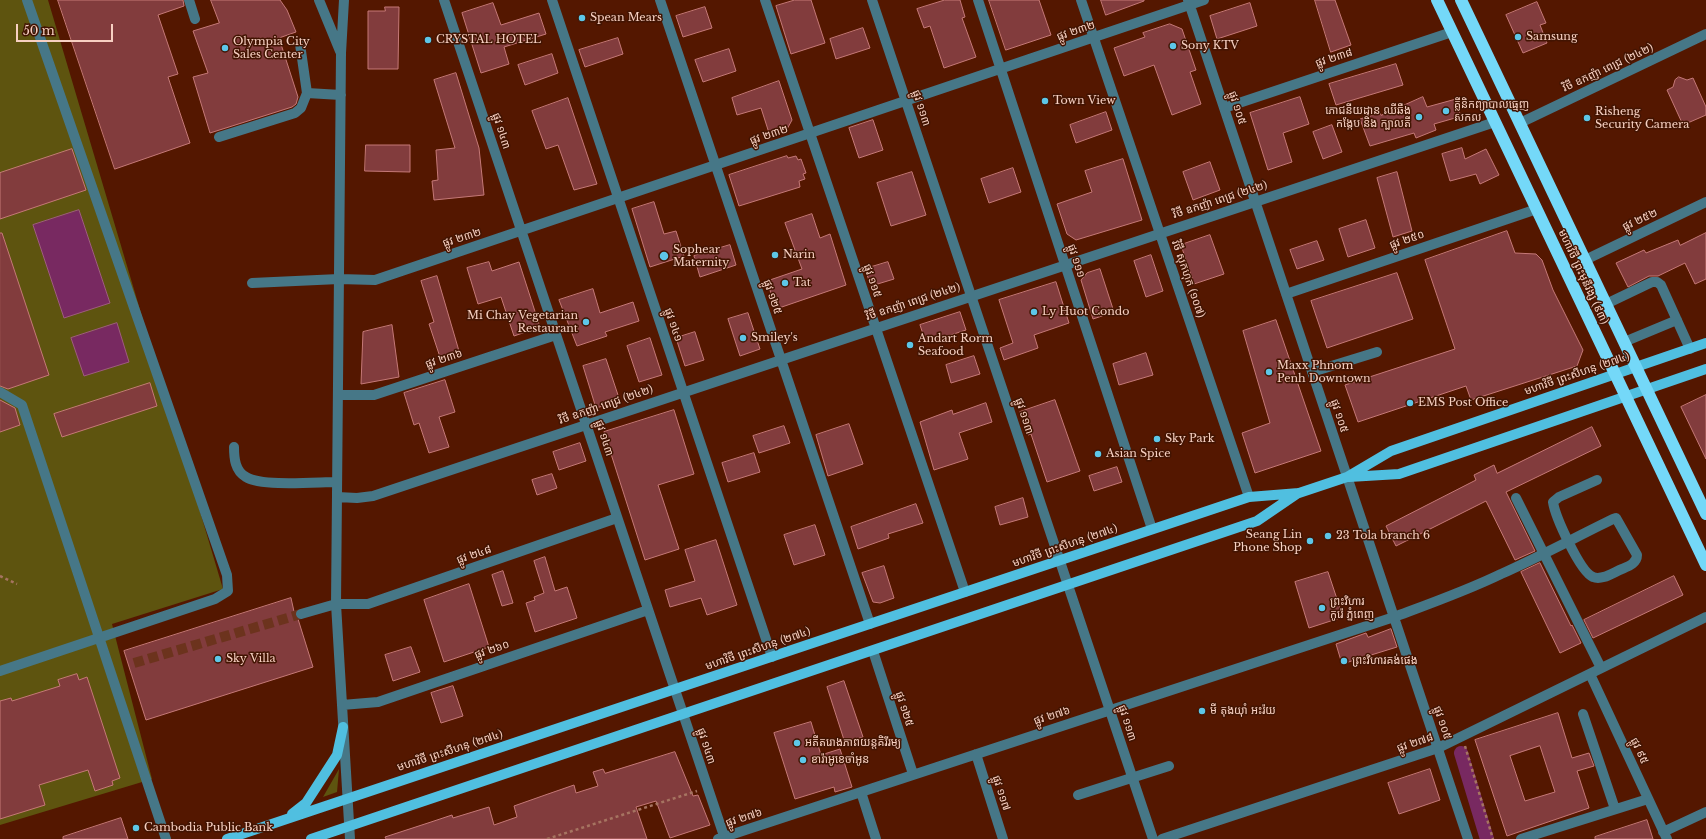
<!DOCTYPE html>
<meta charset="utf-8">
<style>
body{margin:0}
#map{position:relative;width:1706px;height:839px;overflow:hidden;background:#541700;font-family:"Libre Baskerville",serif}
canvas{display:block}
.scale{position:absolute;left:16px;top:24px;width:97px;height:18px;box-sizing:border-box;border:2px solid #f7d0c2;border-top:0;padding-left:5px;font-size:12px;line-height:14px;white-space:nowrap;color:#f7d0c2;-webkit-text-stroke:3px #421402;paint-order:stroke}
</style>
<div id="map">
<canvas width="1706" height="839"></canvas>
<div class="scale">50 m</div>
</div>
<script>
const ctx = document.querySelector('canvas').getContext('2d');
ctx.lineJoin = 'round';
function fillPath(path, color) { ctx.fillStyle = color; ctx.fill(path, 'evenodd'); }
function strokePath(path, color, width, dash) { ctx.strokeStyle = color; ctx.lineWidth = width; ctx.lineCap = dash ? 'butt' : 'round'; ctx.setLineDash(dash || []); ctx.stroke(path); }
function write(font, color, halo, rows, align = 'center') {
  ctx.font = font + ' "Libre Baskerville","Noto Sans Khmer",serif'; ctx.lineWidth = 3; ctx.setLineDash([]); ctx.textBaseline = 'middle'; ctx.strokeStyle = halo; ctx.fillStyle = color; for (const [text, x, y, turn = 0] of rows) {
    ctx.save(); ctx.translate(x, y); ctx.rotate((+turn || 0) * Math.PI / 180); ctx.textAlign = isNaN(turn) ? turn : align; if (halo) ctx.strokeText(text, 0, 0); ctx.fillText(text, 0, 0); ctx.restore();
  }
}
fillPath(new Path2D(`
 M0 0H48L223 589 112 624 152 779 0 825Z
 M339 769 337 792 323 797Z`), '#5e540f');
const water = new Path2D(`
 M79 210 110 303 64 318 33 225Z
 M117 323 129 362 84 376 71 338Z`);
fillPath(water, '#782961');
strokePath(water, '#9e5b7e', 1);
strokePath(new Path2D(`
 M1461 753 1487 839`), '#782961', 14);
const building = new Path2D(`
 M58 0H183L184 6 158 15 178 74 168 77 190 143 115 169Z
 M211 0H280L287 10 296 32 279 38 298 97 296 104 292 107 210 133 193 77 208 73 193 31 219 23Z
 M795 0H811L825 43 791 54 776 6Z
 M945 0H960L965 17 962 18 976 57 944 68 930 26 924 28 917 9Z
 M989 0H1039L1051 35 1006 50Z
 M1101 0H1144V1L1106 15Z
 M1315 0H1335L1351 45 1331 52Z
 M1537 2 1546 23 1540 25 1547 43 1523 53 1506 15Z
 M493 3 501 25 539 13 546 34 504 47 509 64 481 73 462 13Z
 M1250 3 1257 26 1217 39 1210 16Z
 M385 7H399L398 69H368V11H385Z
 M705 7 712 28 683 37 676 16Z
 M1170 24 1182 29 1196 70 1190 72 1201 104 1172 115 1154 65 1124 76 1114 48 1145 37 1143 33Z
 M863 28 870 48 836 59 830 39Z
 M618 38 623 54 585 67 579 50Z
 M729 49 736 71 703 82 695 60Z
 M552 54 558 73 525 85 518 65Z
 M1396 64 1403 85 1336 105 1329 84Z
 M456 73 479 148 484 195 434 200 432 181 438 180 436 150 455 148 434 80Z
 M1679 77 1687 80 1693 78 1706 107V115L1683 125 1667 90 1673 87 1675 80Z
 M779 81 792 120 786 131 770 136 761 108 737 115 732 98Z
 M1300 97 1309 124 1283 133 1292 162 1268 170 1250 113Z
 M1423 97 1427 107 1456 99 1460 114 1455 118 1434 124 1436 130 1416 138 1414 133 1370 146 1360 119 1380 113 1381 115Z
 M568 98 597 184 574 190 558 145 546 149 532 111Z
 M1106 112 1112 130 1076 143 1070 125Z
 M873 120 883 150 859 158 849 128Z
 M1332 125 1342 152 1323 159 1313 132Z
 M366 145H410V172L365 171Z
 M1462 148 1465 159 1486 149 1499 175 1480 184 1476 174 1450 181 1442 154Z
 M72 149 86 190 0 219V173Z
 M787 156 788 158 796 156 798 160 801 159 806 173 803 174 805 179 799 181 800 187 739 206 729 175Z
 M1123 159 1142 220 1076 240 1067 234 1057 204 1092 192 1085 171Z
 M1210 162 1220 190 1193 200 1183 172Z
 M1013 168 1021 192 989 203 981 179Z
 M912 172 926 215 891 226 877 183Z
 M1397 172 1412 231 1393 237 1377 178Z
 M654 202 664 234 676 231 684 256 650 267 632 209Z
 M812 214 820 238 830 234 846 285 776 309 767 281 802 269 785 223Z
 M1366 220 1375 248 1348 257 1339 229Z
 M1507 231 1515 253 1536 254 1542 260 1553 290 1583 350 1577 366 1471 400 1466 386 1358 422 1345 385 1455 349 1425 260Z
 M0 233H2L49 375 8 389 0 386Z
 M1706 233V279L1695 284 1685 263 1658 276H1649L1628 287 1616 263 1644 250 1646 253 1678 240 1680 245Z
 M1210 235 1224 274 1194 284 1181 245Z
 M1317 241 1324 260 1297 269 1290 250Z
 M730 245 736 265 700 277 694 256Z
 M1151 255 1163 291 1146 297 1134 261Z
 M489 262 492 271 519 262 540 327 514 336 501 297 478 304 467 268Z
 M888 262 894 279 871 286 865 269Z
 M1100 269 1114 312 1093 319 1081 280 1087 273Z
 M1397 273 1413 319 1327 348 1311 301Z
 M437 276 459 351 440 357 429 324 434 322 421 281Z
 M1056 282 1069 323 1034 335 1038 348 1004 360 1000 348 1013 343 999 300Z
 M593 289 600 313 633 302 639 321 605 332 607 336 577 346 559 300Z
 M960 312 966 330 926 343 920 325Z
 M748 313 760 349 740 356 728 319Z
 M1276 320 1321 451 1255 473 1242 433 1270 423 1243 331Z
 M392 325 399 377 361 384 363 332Z
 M695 332 704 360 685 366 676 338Z
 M650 338 662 375 639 382 627 346Z
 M1146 353 1153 375 1119 385 1113 364Z
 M974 356 980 374 951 383 946 365Z
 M606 359 620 401 596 408 583 366Z
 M445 380 455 412 439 417 449 447 429 453 419 423 414 425 404 393Z
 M150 383 157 406 62 437 54 414Z
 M1706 395V459L1681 407Z
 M0 400 15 408 20 425 0 432Z
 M1055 400 1080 471 1047 482 1031 434 1028 435 1020 412Z
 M986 403 992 422 959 433 968 459 934 470 920 422 952 410 953 414Z
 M674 410 694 474 658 485 679 549 645 560 604 432Z
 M849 424 863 464 828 476 816 435Z
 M784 426 790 443 759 453 753 436Z
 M1592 427 1601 446 1506 492 1535 551 1515 560 1486 501 1396 546 1386 526 1476 480 1474 475 1494 465 1497 473Z
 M580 443 586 461 559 470 553 452Z
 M754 453 760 472 728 482 722 463Z
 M1117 467 1122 482 1094 491 1089 476Z
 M552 474 557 488 537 495 532 480Z
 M1023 498 1028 517 1000 525 995 507Z
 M916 504 923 523 888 534 889 538 858 549 851 527Z
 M815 525 825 555 794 565 784 535Z
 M716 540 737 605 707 615 701 598 670 607 665 590 695 581 685 550Z
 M545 557 555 591 567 587 577 618 535 632 526 603 535 600 534 597 544 593 534 561Z
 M1540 563 1571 626 1572 625 1581 643 1560 653 1521 572Z
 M884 566 894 598 880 603 873 602 862 573Z
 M503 571 513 603 502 606 492 575Z
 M1328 572 1343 617 1309 628 1295 582Z
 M1674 576 1683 595 1593 638 1584 620Z
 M469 584 489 647 444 662 424 600Z
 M291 598 295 616 298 619 313 667 146 720 124 651Z
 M1391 629 1397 647 1342 664 1336 644 1366 633 1368 637Z
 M411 647 420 672 393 681 385 655Z
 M77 674 79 680 87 677 120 778 112 781 113 785 95 791 88 770 39 785 45 805 0 819V701L11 698 12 701 60 686 58 680Z
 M844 681 863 737 845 743 827 687Z
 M453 686 463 716 441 723 431 693Z
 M1558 713 1572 758 1589 753 1594 766 1577 771 1589 808 1507 836 1475 740ZM1540 746 1555 792 1525 801 1510 756Z
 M811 722 821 755 840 749 852 787 835 792 834 787 795 799 774 733Z
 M675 752 693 796 698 795 710 825 670 838 656 801 636 807 647 839H386L385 837 431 822 452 815 453 818 489 807 494 825 517 817 514 806 548 794 574 785 576 793 598 786 593 772 603 769 605 773Z
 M1430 769 1440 800 1399 814 1388 783Z
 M121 818 128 839H63V837Z
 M1647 820 1653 839H1595V837Z`);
fillPath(building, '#823c3d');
strokePath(building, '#c57977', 1);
strokePath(new Path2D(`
 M134 663 301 614`), '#6c331d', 10, [10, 5]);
strokePath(new Path2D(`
 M0 576 17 584
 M1465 746 1493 839
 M547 839 697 791`), '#a67461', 2.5, [3, 3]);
strokePath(new Path2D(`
 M189 0 195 19
 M319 0 340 51
 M344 0 341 53 336 604 350 839
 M444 0 725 839
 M552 0 772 657
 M660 0 870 624
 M765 0 965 592
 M872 0 1153 839
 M978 0 1152 529
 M1081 0 1249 497
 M1188 0 1468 839
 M300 44 307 93
 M1224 108 1452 32
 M1520 123 1706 34
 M219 137 295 113 301 108 307 93 341 95
 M1585 260 1706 202
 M252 283 339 279 375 280 1204 0
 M1286 294 1537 209
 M1606 304 1652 282H1657L1661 285 1690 349
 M1624 342 1677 320
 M1312 372 1377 352
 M0 392 22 405 166 839
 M338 395H374L556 335
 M234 447C234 458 235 471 246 477 262 487 317 482 337 482
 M337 497 357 498 373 496 1495 122
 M1516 498 1601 668
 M301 614 336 604H368L617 518
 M873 651 913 774
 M0 671 215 599 228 591 227 575 27 0
 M1590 674 1667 839
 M342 705 378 702 648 610
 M1583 714 1615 809
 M976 754 1003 839
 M861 792 876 839
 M1078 795 1169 766
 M1663 832 1706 812
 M718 839 1394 617C1429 604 1466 591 1501 574 1539 557 1576 537 1613 519L1616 518 1637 555C1637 563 1629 566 1622 569 1614 572 1602 581 1593 577 1580 572 1555 516 1553 502L1559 497 1597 480
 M1162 839 1438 748 1706 617
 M1521 839 1648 799`), '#467787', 10);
strokePath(new Path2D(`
 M1349 477 1399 474 1706 369
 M292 814 306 803 337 755 343 727
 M227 839 1249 497 1299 493 1347 477 1391 451 1706 343
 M311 839 1257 521 1298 493`), '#50bfe0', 10);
strokePath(new Path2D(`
 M1437 0 1706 565
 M1461 0 1706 514`), '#74d8f8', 12);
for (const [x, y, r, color] of [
 [582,18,4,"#5dc7e8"],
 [1518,37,4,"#5dc7e8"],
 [428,40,4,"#5dc7e8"],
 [1173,46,4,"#5dc7e8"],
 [225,48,4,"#5dc7e8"],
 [1045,101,4,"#5dc7e8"],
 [1446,111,4,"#5dc7e8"],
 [1419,117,4,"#5dc7e8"],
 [1587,118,4,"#5dc7e8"],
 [775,255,4,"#5dc7e8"],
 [664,256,5,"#5dc7e8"],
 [785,283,4,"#5dc7e8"],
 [1034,312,4,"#5dc7e8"],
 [586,322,4,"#5dc7e8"],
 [743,338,4,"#5dc7e8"],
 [910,345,4,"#5dc7e8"],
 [1269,372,4,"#5dc7e8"],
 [1410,403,4,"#5dc7e8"],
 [1157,439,4,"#5dc7e8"],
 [1098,454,4,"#5dc7e8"],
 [1328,536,4,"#5dc7e8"],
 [1310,541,4,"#5dc7e8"],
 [1322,608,4,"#5dc7e8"],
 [218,659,4,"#5dc7e8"],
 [1344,661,4,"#5dc7e8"],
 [1202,711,4,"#5dc7e8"],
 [797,743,4,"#5dc7e8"],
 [803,760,4,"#5dc7e8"],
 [136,828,4,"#5dc7e8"]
]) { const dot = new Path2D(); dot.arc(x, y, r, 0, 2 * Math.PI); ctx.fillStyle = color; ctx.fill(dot); strokePath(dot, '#421402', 1.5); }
write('11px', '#f7d0c2', '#421402', [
 ["Spean Mears",590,18],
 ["Samsung",1526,37],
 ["CRYSTAL HOTEL",436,40],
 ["Olympia City",233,42],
 ["Sales Center",233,55],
 ["Sony KTV",1181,46],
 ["Town View",1053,101],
 ["គ្លីនិកព្យាបាលធ្មេញ",1454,105],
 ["សកល",1454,118],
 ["ភោជនីយដ្ធាន ឈីឆឹង",1411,111,"right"],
 ["កង្កែប និង ក្បាលតី",1411,124,"right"],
 ["Risheng",1595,112],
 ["Security Camera",1595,125],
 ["Sophear",673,250],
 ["Maternity",673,263],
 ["Narin",783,255],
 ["Tat",793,283],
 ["Ly Huot Condo",1042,312],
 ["Mi Chay Vegetarian",578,316,"right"],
 ["Restaurant",578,329,"right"],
 ["Smiley's",751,338],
 ["Andart Rorm",918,339],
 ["Seafood",918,352],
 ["Maxx Phnom",1277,366],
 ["Penh Downtown",1277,379],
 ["EMS Post Office",1418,403],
 ["Sky Park",1165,439],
 ["Asian Spice",1106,454],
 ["Seang Lin",1302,535,"right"],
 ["Phone Shop",1302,548,"right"],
 ["23 Tola branch 6",1336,536],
 ["ព្រះវិហារ",1330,602],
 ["កូរ៉េ ភ្នំពេញ",1330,615],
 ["Sky Villa",226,659],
 ["ព្រះវិហារគង់ផេង",1352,661],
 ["មី តុងយ៉ាំ អះរ៉យ",1210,711],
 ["អតីតរោងភាពយន្តគិរីរម្យ",805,743],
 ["ខារ៉ាអូខេចាំអូន",811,760],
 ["Cambodia Public Bank",144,828]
], 'left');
write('11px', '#f7d0c2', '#421402', [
 ["ផ្លូវ ២៣២",1076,31,-19],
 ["ផ្លូវ ២៣៨",1334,58,-18],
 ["វិថី ឧកញ៉ា ពេជ្រ (២៤២)",1608,68,-25],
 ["ផ្លូវ ១១៣",921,108,72],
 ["ផ្លូវ ១០៥",1237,108,72],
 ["ផ្លូវ ១៤៣",501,131,72],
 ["ផ្លូវ ២៣២",769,135,-19],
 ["វិថី ឧកញ៉ា ពេជ្រ (២៤២)",1220,200,-18],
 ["ផ្លូវ ២៥២",1640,220,-25],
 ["ផ្លូវ ២៣២",462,238,-18],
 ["ផ្លូវ ២៥០",1407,240,-19],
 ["ផ្លូវ ១១១",1076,261,72],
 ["មហាវិថី ព្រះមុនីវង្ស (៩៣)",1583,277,65],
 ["វិថី សុកហុក (១០៧)",1188,279,71],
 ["ផ្លូវ ១១៥",872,281,71],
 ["ផ្លូវ ១២៥",772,297,71],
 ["វិថី ឧកញ៉ា ពេជ្រ (២៤២)",913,302,-18],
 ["ផ្លូវ ១៤១",673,325,71],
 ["ផ្លូវ ២៣៦",444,359,-18],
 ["មហាវិថី ព្រះសីហនុ (២៧៤)",1577,374,-19],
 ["វិថី ឧកញ៉ា ពេជ្រ (២៤២)",606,405,-19],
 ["ផ្លូវ ១១៣",1024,416,72],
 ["ផ្លូវ ១០៥",1339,416,72],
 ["ផ្លូវ ១៤៣",604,438,72],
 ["មហាវិថី ព្រះសីហនុ (២៧៤)",1065,546,-19],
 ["ផ្លូវ ២៤៨",474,555,-19],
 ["មហាវិថី ព្រះសីហនុ (២៧៤)",758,649,-19],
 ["ផ្លូវ ២៦០",492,650,-19],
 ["ផ្លូវ ១២៥",904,709,72],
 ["ផ្លូវ ២៧៦",1052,716,-18],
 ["ផ្លូវ ១១៣",1127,723,72],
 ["ផ្លូវ ១០៥",1442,723,71],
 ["ផ្លូវ ២៧៨",1415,743,-19],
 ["ផ្លូវ ១៤៣",706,746,72],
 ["មហាវិថី ព្រះសីហនុ (២៧៤)",450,751,-18],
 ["ផ្លូវ ៩៥",1639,751,65],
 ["ផ្លូវ ១១៧",1001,793,72],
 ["ផ្លូវ ២៧៦",744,818,-18]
]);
</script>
